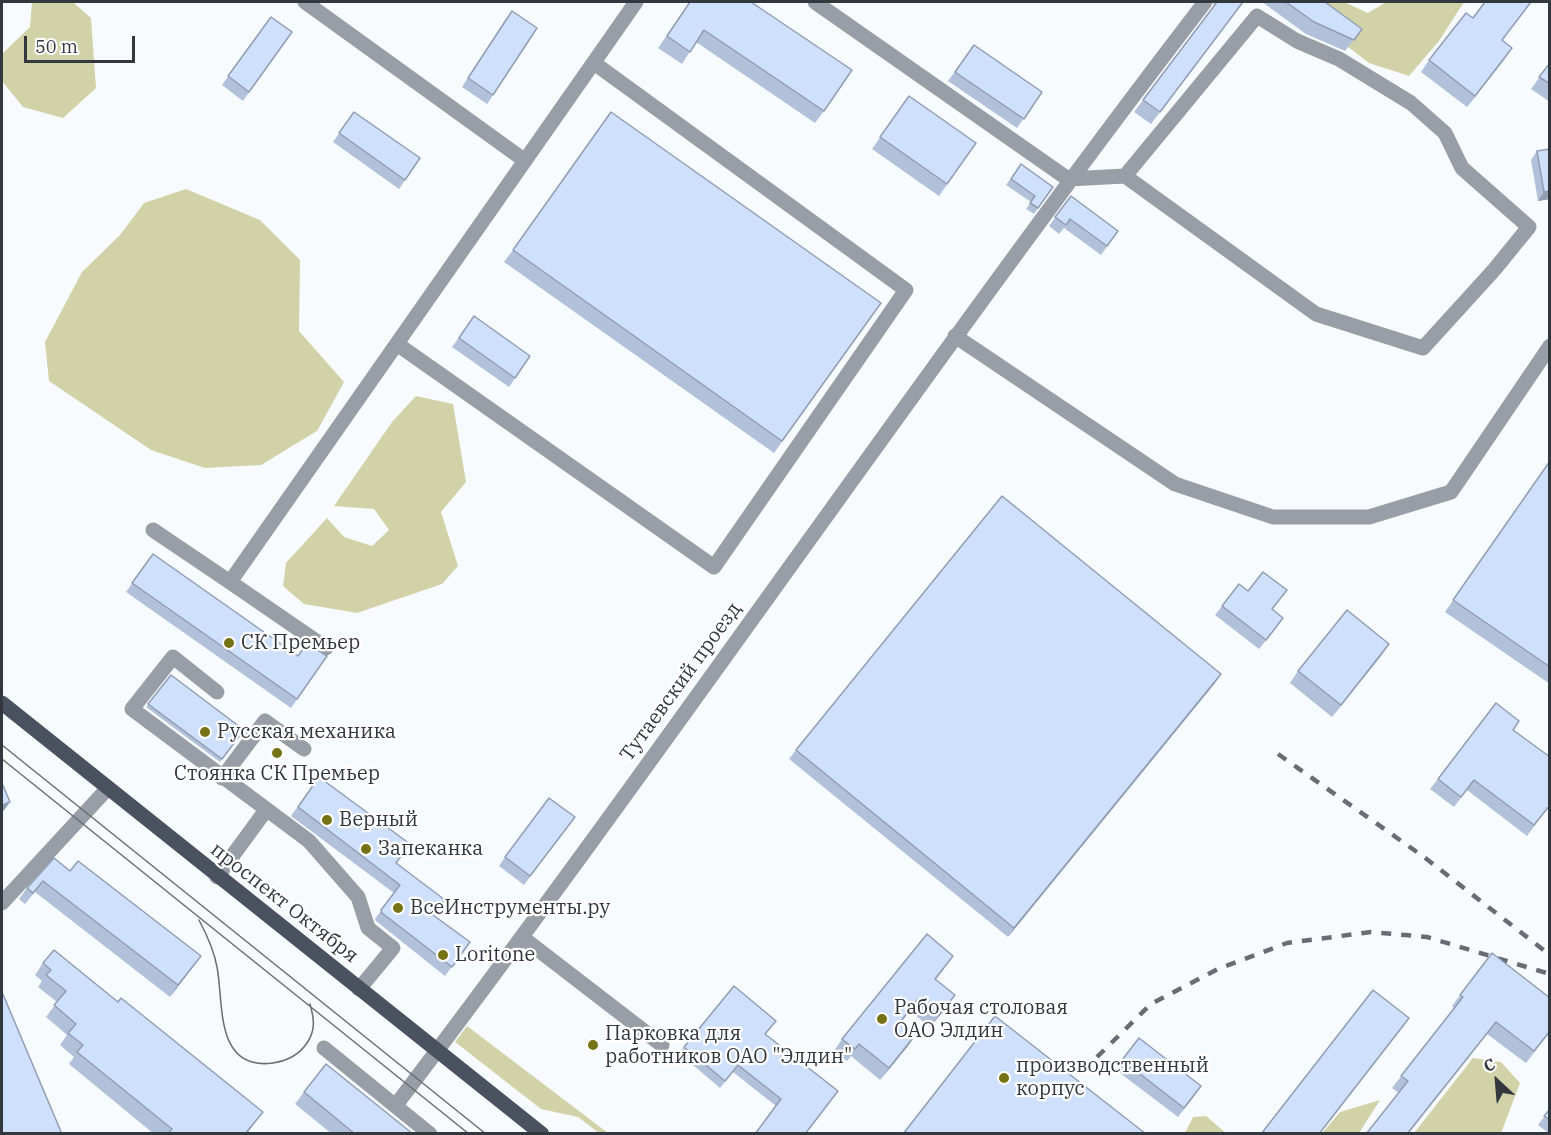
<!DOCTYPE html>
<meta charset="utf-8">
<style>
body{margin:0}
#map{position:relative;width:1551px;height:1135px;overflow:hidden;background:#f8fbfe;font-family:"IBM Plex Serif",serif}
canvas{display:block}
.frame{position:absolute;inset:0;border:3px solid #33373e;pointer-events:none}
.north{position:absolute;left:1467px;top:1051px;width:60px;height:60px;-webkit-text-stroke:4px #fff;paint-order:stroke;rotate:334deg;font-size:16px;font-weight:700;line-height:24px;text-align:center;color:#33373e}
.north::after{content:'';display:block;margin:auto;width:21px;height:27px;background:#33373e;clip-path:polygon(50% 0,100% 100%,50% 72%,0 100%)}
.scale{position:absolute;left:24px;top:36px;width:111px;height:27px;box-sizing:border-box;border:3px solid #33373e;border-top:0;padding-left:8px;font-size:18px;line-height:21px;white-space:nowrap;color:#33373e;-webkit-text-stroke:4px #fff;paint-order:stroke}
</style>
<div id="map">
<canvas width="1551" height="1135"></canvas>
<div class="frame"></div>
<div class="north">С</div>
<div class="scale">50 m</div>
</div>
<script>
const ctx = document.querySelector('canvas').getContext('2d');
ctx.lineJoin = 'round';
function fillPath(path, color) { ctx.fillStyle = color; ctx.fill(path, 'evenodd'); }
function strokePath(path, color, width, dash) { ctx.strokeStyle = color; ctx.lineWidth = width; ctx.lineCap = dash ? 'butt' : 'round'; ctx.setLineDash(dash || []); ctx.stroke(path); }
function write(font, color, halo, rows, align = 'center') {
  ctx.font = font + ' "IBM Plex Serif",serif'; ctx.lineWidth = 4.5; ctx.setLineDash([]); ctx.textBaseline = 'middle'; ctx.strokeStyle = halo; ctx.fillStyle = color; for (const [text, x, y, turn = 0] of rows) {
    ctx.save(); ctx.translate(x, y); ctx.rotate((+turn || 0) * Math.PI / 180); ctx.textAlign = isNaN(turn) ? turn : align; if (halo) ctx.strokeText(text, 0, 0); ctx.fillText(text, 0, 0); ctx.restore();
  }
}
fillPath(new Path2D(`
 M32 2H73L91 18 96 88 63 118 23 107 2 81V54L30 27Z
 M1290 2H1344L1368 13 1386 2H1464L1439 41 1409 76 1369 63Z
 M186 189 260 220 300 260 299 331 344 382 317 431 261 465 205 468 151 450 49 381 45 342 82 272 120 235 144 203Z
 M416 396 453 404 466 482 441 512 458 566 442 584 357 613 304 604 283 586 286 563 327 518 344 537 372 546 389 530 374 509 334 506 392 422Z
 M467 1026 608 1133H599L578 1117 541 1109 455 1042Z
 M1473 1058 1501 1062 1520 1083 1501 1133H1414Z
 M1380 1100 1359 1133H1322L1340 1112Z
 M1206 1116 1226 1133H1185L1193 1117Z`), '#d2d2a9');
strokePath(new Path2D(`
 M305 2 524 160
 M815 2 1068 179 1125 176 1316 314 1423 348 1494 270 1529 227 1462 168 1445 133 1411 103 1339 59 1297 41 1257 16 1125 176
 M955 336 1175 484 1273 517H1369L1451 492 1550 346
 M397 344 714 567 906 290 594 63
 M153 530 230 582 636 2
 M230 582 326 648
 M217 692 173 657 132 709 309 841 358 897 368 928 393 948 359 989
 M222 778 265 721 304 749
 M217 877 266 810
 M2 903 108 788
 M523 938 662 1045
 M324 1048 430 1134
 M396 1105C672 742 927 364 1205 2`), '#999da5', 15);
strokePath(new Path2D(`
 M2 703 542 1134`), '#4b525f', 15);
strokePath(new Path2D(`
 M2 745 486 1134
 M2 759 469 1134
 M199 920C207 935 214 950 217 967 224 1002 214 1071 273 1063 286 1061 299 1055 307 1043 316 1030 314 1018 310 1004`), '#696c72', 1.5);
strokePath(new Path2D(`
 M1278 754 1424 857 1550 955
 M1097 1057 1151 1004 1218 969 1287 943 1371 932 1427 937 1550 974`), '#696c72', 4.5, [10, 10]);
fillPath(new Path2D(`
 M690 2 824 111 815 123 696 42 682 64 658 48Z
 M1214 2H1243L1151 124 1134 112 1213 7Z
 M1262 2H1325L1362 29 1345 51 1306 34Z
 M271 17 292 32 243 101 222 85Z
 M505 20 493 95 487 104 462 87Z
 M1502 40 1512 48 1467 107 1421 72 1429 60Z
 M974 45 1042 92 1017 128 948 81Z
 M1550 63V102L1531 89Z
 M909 96 976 143 939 196 872 149Z
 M354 112 420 158 399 189 333 142Z
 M1550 149V199L1538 201 1531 160 1537 151Z
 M1021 164 1053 187 1034 214 1026 209 1031 202 1006 185Z
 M1071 196 1118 231 1101 255 1064 228 1059 234 1049 226Z
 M513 250 881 303 774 453 504 262Z
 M474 316 530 356 509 387 452 347Z
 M1550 461V684L1445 612Z
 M153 554 298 656H327L291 708 126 592Z
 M1222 606 1273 609 1277 627 1259 649 1215 615Z
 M1389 644 1332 717 1290 683 1298 671Z
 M171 675 244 730 220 762 146 707Z
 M1215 683 1008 937 789 759 796 750Z
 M1519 721 1513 730 1550 805 1527 836 1467 790 1454 807 1430 789 1438 779Z
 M319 777 397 863 433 916 470 942 445 976 376 921 375 919 394 893 291 816Z
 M575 817 524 885 499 866 505 857Z
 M54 858 193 967 170 997 35 892 25 904 19 899 27 888Z
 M43 963 118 1002 263 1112 254 1124 247 1134H154L69 1064 74 1057 60 1045 67 1035 46 1017 57 1002 38 987 42 981 35 975Z
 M945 968 936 979 947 1007 930 1027 910 1011 901 1022 908 1046 880 1080 851 1056 847 1061 834 1051 842 1039Z
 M1460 995 1550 998V1032L1526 1063 1487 1034 1399 1093 1392 1088 1454 1008 1452 1006Z
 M771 1027 765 1034 838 1091 776 1106 733 1072 720 1088 679 1053 684 1047Z
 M1122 1060 1195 1095 1178 1117 1116 1070Z
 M304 1092 413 1134H332L295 1104Z
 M1550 1109V1134L1538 1125Z`), '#b2c1da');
fillPath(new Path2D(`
 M1512 48 1504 60 1467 107 1475 96Z
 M1550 191V199L1538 201 1544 192Z
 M1389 644 1381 656 1332 717 1341 705Z
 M1221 674 1215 683 1008 937 1014 928Z
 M10 802 2 813V805Z
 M201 956 193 967 170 997 178 985Z
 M955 995 947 1007 930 1027 939 1015Z
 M1409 1018 1403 1027 1319 1134Z
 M1496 1022 1487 1034 1408 1134H1407Z
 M916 1034 908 1046 880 1080 889 1068Z`), '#919db1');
const building = new Path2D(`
 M690 2H751L852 70 824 111 704 30 690 52 667 36Z
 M1217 2H1243L1160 112 1143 100Z
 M1286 2H1325L1362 29 1354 40 1314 22Z
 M1485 2H1531L1502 40 1512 48 1475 96 1429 60 1466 13 1473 18Z
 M512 11 537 28 493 95 468 78Z
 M271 17 292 32 249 92 228 76Z
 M974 45 1042 92 1024 119 955 72Z
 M1550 63V84L1539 77Z
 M909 96 976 143 947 184 880 137Z
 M354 112 420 158 405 180 339 133Z
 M611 112 881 303 782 441 513 250Z
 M1550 149V191L1544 192 1537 151Z
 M1021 164 1053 187 1038 208 1030 203 1035 196 1011 179Z
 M1071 196 1118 231 1107 246 1070 219 1066 225 1055 217Z
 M474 316 530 356 515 378 459 338Z
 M1550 461V667L1453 600Z
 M1002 496 1221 674 1014 928 796 750Z
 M153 554 298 656 307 643 327 656 297 699 132 583Z
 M1263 572 1287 590 1272 609 1283 618 1266 640 1222 606 1239 584 1248 591Z
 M1347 610 1389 644 1341 705 1298 671Z
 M171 675 244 730 222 759 148 704Z
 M1496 703 1519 721 1513 730 1550 757V805L1534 825 1474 780 1461 797 1438 779Z
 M319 777 410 844 396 863 445 900 433 915 470 942 452 967 382 913 381 910 400 885 298 807Z
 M2 783 10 802 2 805Z
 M549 798 575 817 530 876 505 857Z
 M54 858 70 871 78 861 201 956 178 985 43 881 33 893 27 888Z
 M927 934 953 956 935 979 955 995 939 1015 918 999 901 1021 916 1034 889 1068 859 1044 855 1049 842 1039Z
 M54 950 118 1002 121 998 263 1112 245 1134H168L172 1129 77 1052 83 1045 68 1033 76 1024 54 1005 66 991 46 975 51 970 43 963Z
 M1492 953 1550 998V1031L1534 1051 1496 1022 1407 1134H1366L1408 1081 1401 1076 1463 997 1460 995Z
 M734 986 776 1021 765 1034 838 1091 805 1134H755L781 1099 738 1065 725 1081 684 1047Z
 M1373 990 1409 1018 1319 1134H1261Z
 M2 992 62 1134H2Z
 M995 1016 1146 1134H903Z
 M1139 1038 1201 1086 1184 1108 1122 1060Z
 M326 1064 413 1134H355L304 1092Z
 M1550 1109V1120L1544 1116Z`);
fillPath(building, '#cfe0fd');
strokePath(building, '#919db1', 1.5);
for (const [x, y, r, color] of [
 [229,643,6,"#767215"],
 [205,732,6,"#767215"],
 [277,753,6,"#767215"],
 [327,820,6,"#767215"],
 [366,849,6,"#767215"],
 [398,908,6,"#767215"],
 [443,955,6,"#767215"],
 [882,1019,6,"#767215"],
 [593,1045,6,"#767215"],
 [1004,1078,6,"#767215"]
]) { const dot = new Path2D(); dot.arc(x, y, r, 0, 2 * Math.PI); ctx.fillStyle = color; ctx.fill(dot); strokePath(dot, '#fff', 2); }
write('20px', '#33373e', '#fff', [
 ["СК Премьер",241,643],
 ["Русская механика",217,732],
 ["Стоянка СК Премьер",277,774,"center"],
 ["Верный",339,820],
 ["Запеканка",378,849],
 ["ВсеИнструменты.ру",410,908],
 ["Loritone",455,955],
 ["Рабочая столовая",894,1008],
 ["ОАО Элдин",894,1031],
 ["Парковка для",605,1034],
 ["работников ОАО \"Элдин\"",605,1057],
 ["производственный",1016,1066],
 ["корпус",1016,1089]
], 'left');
write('20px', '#33373e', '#fff', [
 ["Тутаевский проезд",681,682,-54],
 ["проспект Октября",284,903,38]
]);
</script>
